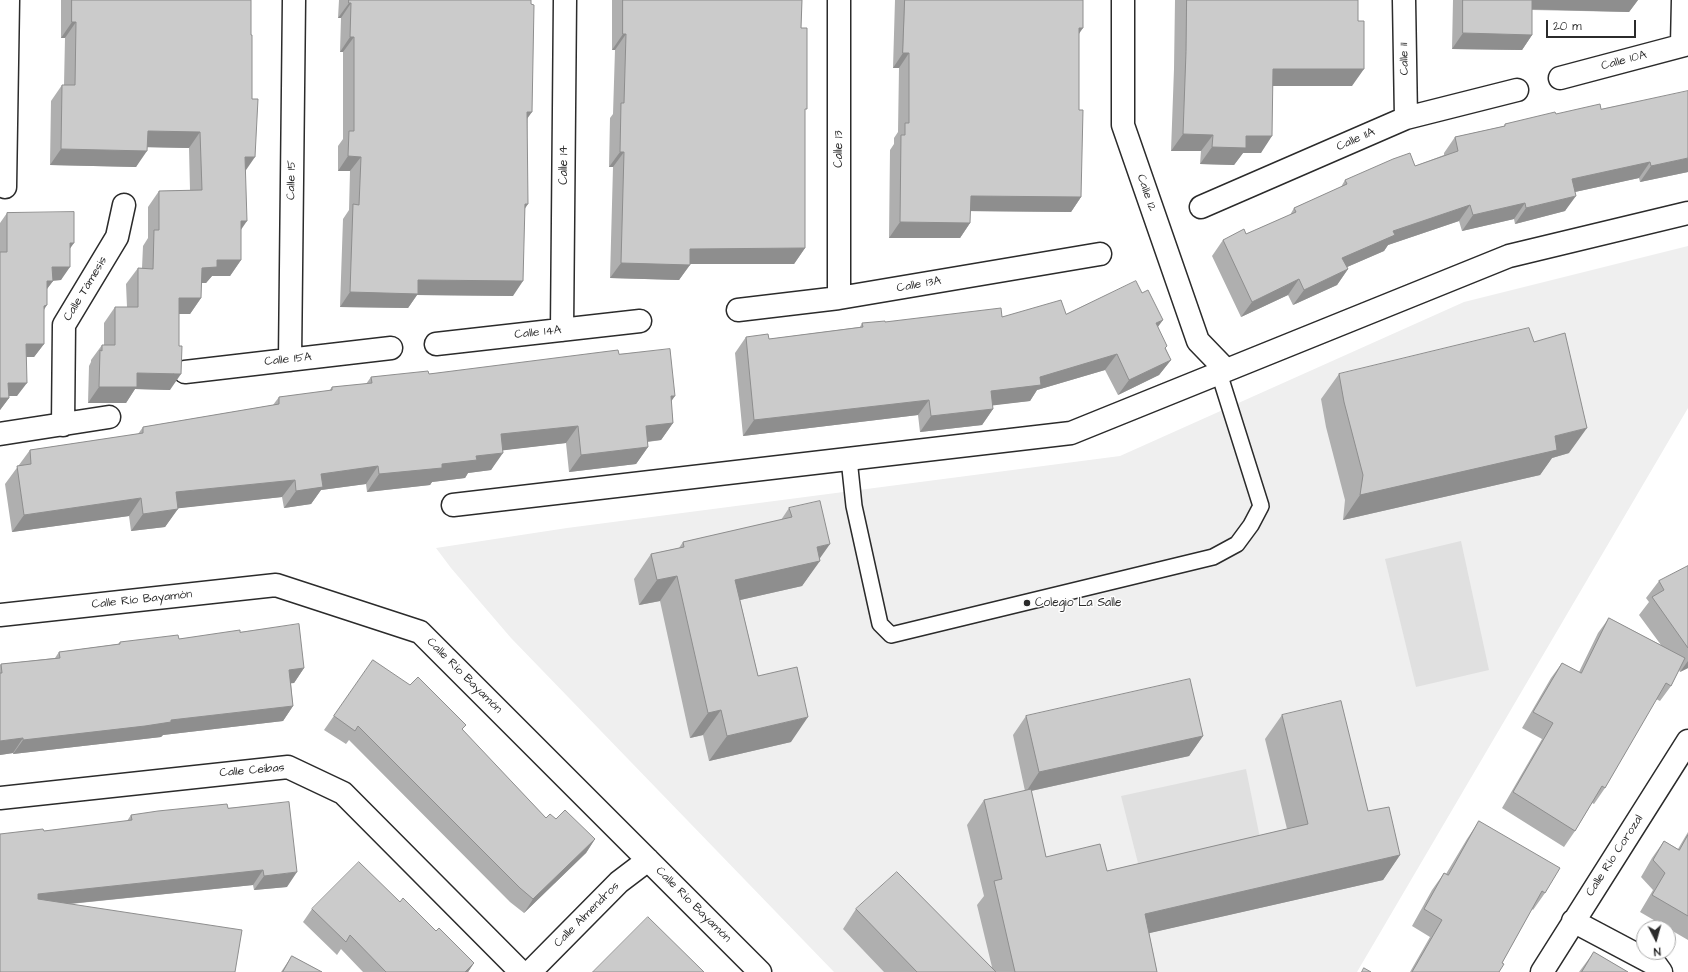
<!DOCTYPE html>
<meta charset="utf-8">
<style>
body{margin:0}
#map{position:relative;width:1688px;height:972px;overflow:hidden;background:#fff;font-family:"Architects Daughter",sans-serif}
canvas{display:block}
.north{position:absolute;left:1636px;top:920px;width:40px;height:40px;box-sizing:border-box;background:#fff;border:1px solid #aaa;border-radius:50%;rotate:174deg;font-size:11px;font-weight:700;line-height:16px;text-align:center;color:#2b2b2b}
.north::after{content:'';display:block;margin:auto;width:14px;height:18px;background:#2b2b2b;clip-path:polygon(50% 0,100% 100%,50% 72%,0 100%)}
.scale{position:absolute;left:1546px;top:20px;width:90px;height:18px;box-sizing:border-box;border:2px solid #2b2b2b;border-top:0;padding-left:5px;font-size:12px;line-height:14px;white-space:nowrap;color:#2b2b2b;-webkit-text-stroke:3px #fff;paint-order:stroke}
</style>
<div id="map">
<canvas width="1688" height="972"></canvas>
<div class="north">N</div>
<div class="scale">20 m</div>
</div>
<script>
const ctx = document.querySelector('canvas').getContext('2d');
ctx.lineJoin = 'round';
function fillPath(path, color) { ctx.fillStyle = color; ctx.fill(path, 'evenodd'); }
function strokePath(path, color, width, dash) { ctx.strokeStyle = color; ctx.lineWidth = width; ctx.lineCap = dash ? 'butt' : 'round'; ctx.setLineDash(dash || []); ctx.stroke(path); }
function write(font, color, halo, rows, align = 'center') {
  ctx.font = font + ' "Architects Daughter",sans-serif'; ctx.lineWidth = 3; ctx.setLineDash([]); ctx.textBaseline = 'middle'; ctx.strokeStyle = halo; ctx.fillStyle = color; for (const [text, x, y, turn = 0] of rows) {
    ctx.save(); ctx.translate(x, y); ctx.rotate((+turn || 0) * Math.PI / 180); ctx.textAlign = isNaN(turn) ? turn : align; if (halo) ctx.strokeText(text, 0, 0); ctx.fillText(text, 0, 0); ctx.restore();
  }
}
fillPath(new Path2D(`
 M1688 246V408L1357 972H834L511 638 451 568 436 548 567 528 1120 456 1464 302Z`), '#efefef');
fillPath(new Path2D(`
 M1461 541 1489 670 1416 687 1385 559Z
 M1246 769 1260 838 1139 867 1121 796Z`), '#e0e0e0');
const lane = new Path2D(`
 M849 459 854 506 880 624 891 635 1213 557 1237 544 1251 525 1261 506 1219 373`);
const street = new Path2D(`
 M839 0V298
 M1123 0V125L1198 341 1226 370
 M1404 0 1406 118
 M1682 45 1683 0
 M1560 78 1688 44
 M5 187 8 0
 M1201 207 1406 118 1517 90
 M738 310 839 298 1100 254
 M562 330 565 0
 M436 344 640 321
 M290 360 294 0
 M185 372 391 348
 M63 425 64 325 117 237 124 205
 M0 434 109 417
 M453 505 1071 433 1509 256 1688 213
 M0 615 276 585 420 632 760 972
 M0 798 288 767 343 793 521 972
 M1573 921 1656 965 1661 972
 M530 972 619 882 648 860
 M1542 972 1688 741`);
strokePath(lane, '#2b2b2b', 18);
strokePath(street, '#2b2b2b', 25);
strokePath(lane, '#fff', 15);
strokePath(street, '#fff', 22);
fillPath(new Path2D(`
 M61 0H251L245 170 241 229V260L230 276H212L206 283H201V298L190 314H179L170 390 135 389 126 403H88L89 366 91 362V360L102 345H104V323L115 307H127L126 284 138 268H142L143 246 148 238V207L159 191 190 190 189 148 147 147 136 167 50 165 51 101 62 85H64L65 38H61Z
 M339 0H531L525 209 513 296 417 295 408 308 340 307 343 219 349 210 350 171H338V146L343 139V52H340L341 18H338Z
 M612 0H802L801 28 805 112V248L794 264H690L679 280 610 278 613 167H609L610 118 613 114 615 50H612Z
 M895 0H1083L1079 34V110L1081 197 1071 212 970 211V223L960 238H889L890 150 894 144V138L898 132 899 68H893Z
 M1175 0H1358L1352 86H1273L1261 153H1243L1234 165 1200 164 1201 151H1171L1174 69Z
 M1453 0H1638L1629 12 1532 10V35L1522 50 1452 49Z
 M1601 109 1688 172 1640 182 1639 178 1575 192 1565 211 1515 224 1514 219 1462 231 1459 221 1388 245 1384 251 1347 267 1348 269 1337 285 1293 305 1288 295 1241 317 1212 256 1223 240 1246 234 1290 215 1294 208 1341 187 1345 180 1415 166 1444 155V153L1455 137 1504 126 1505 124 1556 114Z
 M7 213 70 249 61 280 53 281 47 289 44 311V344L34 357H26L17 396H9V398L0 410V223Z
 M1066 314 1158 327 1166 349 1171 360 1159 375 1118 395 1105 370 1037 390 1030 401 992 405 993 409 982 425 920 432 918 415 743 436 735 353 746 337 769 339 860 327 862 323Z
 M619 354 671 402 673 423 661 440 648 442V447L636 464 569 472 566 443 503 450 491 470 468 473 465 478 432 482 430 485 367 492 366 484 321 490 311 504 284 508 282 497 178 508 165 527 131 531 129 516 12 532 5 484 30 450 138 434 143 427 273 405 279 397 329 391 332 387 366 384 371 377 429 374Z
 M1339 374 1569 453 1552 458 1540 475 1343 520 1345 500 1326 427 1321 399Z
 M789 508 820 559 802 586 740 600 758 676 791 742 709 761 703 735 690 738 660 601 639 605 634 579 651 554 679 548 683 542 781 520Z
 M1688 566V668L1680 672 1679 670 1671 686 1660 701 1656 699 1605 788 1594 804 1592 803 1575 831 1564 847 1502 808 1542 739 1522 728 1551 678 1562 663 1579 672 1598 633 1609 618 1661 645 1639 615 1649 602 1646 598 1659 581Z
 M240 632 304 668 294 683H291L293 706 283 721 163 735 161 737 135 740 13 754V753L0 755V665L1 664 55 658 59 652 118 644 120 642 179 639Z
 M373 660 462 730 546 818 556 819 595 839 586 853 524 913 510 902 349 740 346 744 324 730Z
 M1282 715 1368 811 1400 855 1383 880 1149 933 1157 972H884L843 929 856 909 992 967 977 905 984 896 967 825 984 800 1025 791 1013 735 1026 716 1203 736 1189 756 1031 791 1046 857 1107 871 1287 829 1265 739Z
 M228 808 287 887 254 890 253 885 70 904 0 972 44 831 127 821 131 815Z
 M1479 821 1545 893 1533 910 1532 909 1502 963 1499 972H1410L1430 937 1412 926 1432 890 1444 873 1446 874 1467 839Z
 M1688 832V940L1640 912 1653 890 1641 877 1652 858 1664 841 1678 849Z
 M400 902 474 963 468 972H363L341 949 337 955 303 922 312 909Z
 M1594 952 1628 972H1579Z
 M292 956 322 972H281Z`), '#afafaf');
fillPath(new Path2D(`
 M1528 0H1638L1629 12 1522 9Z
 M349 3H351L341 18H338Z
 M72 22H76L65 38H61Z
 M1079 28H1083L1072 44Z
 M1463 33 1532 35 1522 50 1452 49Z
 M623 34H626L615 50H612Z
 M350 37H354L343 52H340Z
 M903 53H909L899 68H893Z
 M1273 69H1364L1352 86H1262Z
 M527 112H532L522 126Z
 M148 131 200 132 189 148 137 147Z
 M1183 134 1213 135 1201 151H1171Z
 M1246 136H1272L1261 153H1243L1234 165 1200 164 1212 147Z
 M61 149 147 151 136 167 50 165Z
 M620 152H624L613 167H609Z
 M348 156 361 157 350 171H338Z
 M245 157H255L244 173Z
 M1688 158V172L1640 182 1651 166Z
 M1650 162 1639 178 1561 195 1572 179Z
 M971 196 1081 197 1071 212 960 211Z
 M1576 196 1565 211 1515 224 1526 208Z
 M1525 203 1514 219 1462 231 1473 215Z
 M525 204H528L518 219Z
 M1470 205 1459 221 1388 245 1384 251 1331 274 1342 258 1393 231Z
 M241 221H247L236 237Z
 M900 222 970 223 960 238H889Z
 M70 243H74L64 257Z
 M805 248 794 264H680L690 265 679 280 610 278 621 263 690 249Z
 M217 260H241L230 276H212L206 283H191L202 268Z
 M52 267H70L61 280 43 281Z
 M1348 269 1337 285 1293 305 1304 290Z
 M1299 279 1288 295 1241 317 1252 302Z
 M418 280 523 281 513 296 417 295 408 308 340 307 350 292Z
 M47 281H53L43 294Z
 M179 298H201L190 314H168Z
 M47 305 38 319 44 306Z
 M1163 320 1152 335 1156 323Z
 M26 344H44L34 357H17Z
 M1117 354 1105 370 1037 390 1030 401 980 407 991 391Z
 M1171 360 1159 375 1118 395 1129 380Z
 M137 373 181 374 170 390 135 389 126 403H88L99 387Z
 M8 383H27L17 396H0Z
 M671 396H675L663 413Z
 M0 398H9L0 410Z
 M929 400 918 415 743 436 754 420Z
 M993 409 982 425 920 432 931 416Z
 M673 423 661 440 634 443 646 426Z
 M578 426 566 443 489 452 501 434Z
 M1587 428 1569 453 1552 458 1540 475 1343 520 1360 495 1555 436Z
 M648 447 636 464 569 472 581 455Z
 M503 453 491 470 468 473 465 478 432 482 430 485 367 492 379 474 442 464 476 456Z
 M378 466 366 484 321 490 311 504 284 508 296 491 321 474Z
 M295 480 282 497 163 510 176 492Z
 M141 498 129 516 12 532 24 515Z
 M178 509 165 527 131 531 143 514Z
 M830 544 818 561H820L802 586 718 605 735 580 817 547Z
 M677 576 660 601 639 605 657 580Z
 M1688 661V668L1680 672Z
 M304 668 294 683 279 685 289 670Z
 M293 706 283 721 163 735 161 737 135 740 13 754 23 740 171 720Z
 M721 710 703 735 690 738 708 713Z
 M808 717 791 742 709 761 727 736Z
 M1203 736 1189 756 1026 792 1039 772Z
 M23 738 13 753 0 755V741Z
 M595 839 586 853 524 913 533 899Z
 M1400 855 1383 880 1128 938 1145 914Z
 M263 870 253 885 28 908 38 894Z
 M297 872 287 887 254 890 264 876Z
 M474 963 468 972H465Z`), '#8e8e8e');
const building = new Path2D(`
 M72 0H251V35H252V99H258L255 157H245L247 221H241V260H217V267L202 268 201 298H179V346H182L181 374 137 373V387H99L100 350 102 351V345H115V307H138V268L153 269 154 230H159V191L202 190 200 132 148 131 147 151 61 149 62 85H75L76 22H72Z
 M349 0H531V4L534 5 532 112H527L528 204H525L523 281 418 280V294L350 292 353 204 359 205 361 157 348 156 349 131H354V37H350L351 3H349Z
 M623 0H802L801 28H807V109H805V248L690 249V265L621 263 624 152H620L621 103H624L626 34H623Z
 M905 0H1083V28H1079V110H1083L1081 197 971 196 970 223 900 222 901 135H905V123H909V53H903Z
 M1187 0H1358V21H1364V69H1273L1272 136H1246V148L1212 147 1213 135 1183 134 1186 52Z
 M1463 0H1532V35L1463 33Z
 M1688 91V158L1651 166 1650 162 1572 179 1576 196 1526 208 1525 203 1473 215 1470 205 1393 231 1395 235 1342 258 1348 269 1304 290 1299 279 1252 302 1223 240 1244 229 1246 234 1296 212 1294 208 1347 184 1345 180 1393 159 1410 153 1415 166 1458 151 1455 137 1505 126V124L1555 112 1556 114 1600 104 1601 109Z
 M74 212V243H70V267H52L53 281H47V305L44 306V344H26L27 383H8L9 398H0V252H7V213Z
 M1136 281 1142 293 1148 290 1163 320 1156 323 1167 346 1165 348 1171 360 1129 380 1117 354 1040 377 1041 385 991 391 993 409 931 416 929 400 754 420 746 337 768 334 769 339 863 327 862 323 885 321V322L1001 308 1002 317 1061 300 1066 314Z
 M1529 328 1534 342 1565 333 1587 428 1555 436 1557 450 1360 495 1363 475 1344 402 1339 374Z
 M670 349 675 396H671L673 423 646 426 648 447 581 455 578 426 501 434 503 453 476 456 477 460 442 464V468L379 474 378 466 321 474 323 487 296 491 295 480 176 492 178 509 143 514 141 498 24 515 17 466 31 464 30 450 143 433V427L279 404V397L332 390V387L372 383 371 377 428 371 429 374 618 350 619 354Z
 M820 501 830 544 817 547 820 561 735 580 758 676 797 667 808 717 727 736 721 710 708 713 677 576 657 580 651 554 684 547 683 542 792 517 789 508Z
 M1688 566V648L1652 597 1664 590 1659 581Z
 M1609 618 1685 658 1671 686 1666 683 1605 788 1602 786 1575 831 1513 792 1553 723 1533 712 1562 663 1581 673Z
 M299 624 304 668 289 670 293 706 171 720V722L145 726 23 740V738L0 741V673H2L1 664 60 658 59 652 120 644V642L178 635 179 639 240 630V632Z
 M373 660 410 685 418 677 466 725 462 729 546 818 550 814 556 819 565 810 595 839 533 899 520 888 358 726 355 731 334 716Z
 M1190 679 1203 736 1039 772 1026 716Z
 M1341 701 1368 811 1389 807 1400 855 1145 914 1157 972H1015L994 881 1002 879 984 800 1031 789 1046 857 1100 844 1107 871 1308 824 1282 715Z
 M289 802 297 872 264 876 263 870 38 894V899L242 930 235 972H0V834L43 829 44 831 132 820 131 815 158 811 227 804 228 808Z
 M1479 821 1560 868 1545 893 1542 891 1502 963 1504 964 1499 972H1412L1442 920 1424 909 1444 873 1448 875Z
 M1688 835V916L1652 895 1665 873 1653 860 1664 841 1679 850Z
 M359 862 400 902 403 898 436 931 439 928 474 963 465 972H386L350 935 346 942 312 909Z
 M897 872 996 972H917L856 909Z
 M648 917 704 972H593Z
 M1594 952 1628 972H1582Z
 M292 956 322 972H283Z
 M1364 968 1371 972H1362Z`);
fillPath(building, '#cbcbcb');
strokePath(building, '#8e8e8e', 1);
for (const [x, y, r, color] of [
 [1027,603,4,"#2b2b2b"]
]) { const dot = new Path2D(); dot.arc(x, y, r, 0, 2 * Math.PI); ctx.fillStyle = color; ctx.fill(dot); strokePath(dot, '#fff', 1.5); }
write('12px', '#2b2b2b', '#fff', [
 ["Calle 11",1405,59,-91],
 ["Calle 10A",1624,61,-15],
 ["Calle 11A",1356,140,-24],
 ["Calle 13",839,149,-90],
 ["Calle 14",564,165,-90],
 ["Calle 15",292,180,-89],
 ["Calle 12",1146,193,71],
 ["Calle 13A",919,285,-10],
 ["Calle Támesis",86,289,-59],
 ["Calle 14A",538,333,-6],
 ["Calle 15A",288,360,-6],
 ["Calle Río Bayamón",142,600,-6],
 ["Calle Río Bayamón",464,676,45],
 ["Calle Ceibas",252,771,-5],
 ["Calle Río Corozal",1615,856,-57],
 ["Calle Río Bayamón",693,905,45],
 ["Calle Almendros",587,915,-45]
]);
write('12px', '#2b2b2b', '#fff', [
 ["Colegio La Salle",1035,603]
], 'left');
</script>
